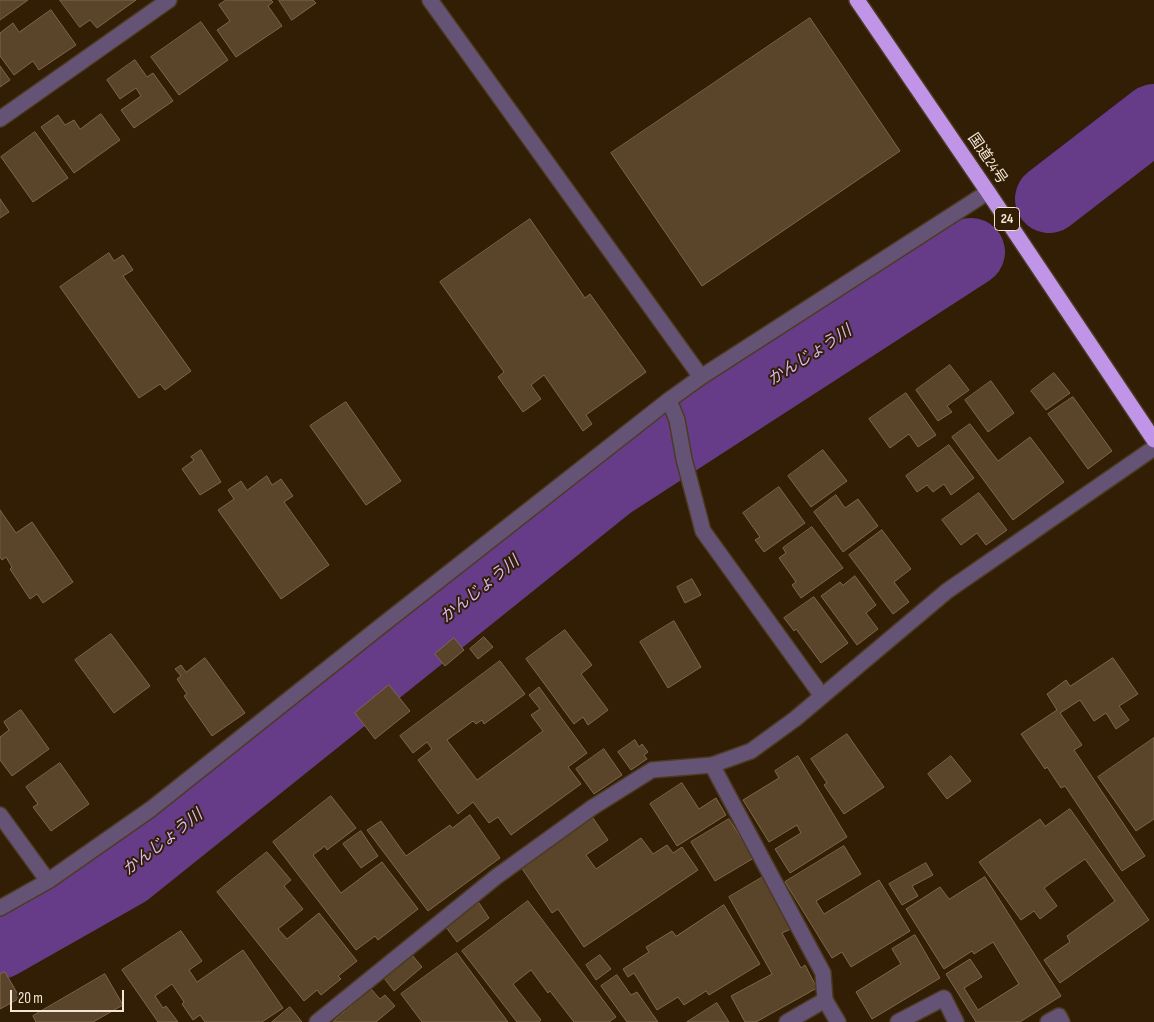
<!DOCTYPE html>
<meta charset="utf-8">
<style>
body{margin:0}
#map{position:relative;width:1154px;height:1022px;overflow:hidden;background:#311e04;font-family:"Sofia Sans Condensed",sans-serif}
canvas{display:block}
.scale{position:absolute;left:10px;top:990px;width:114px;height:22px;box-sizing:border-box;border:2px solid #f3e6d7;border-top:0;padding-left:6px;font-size:15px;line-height:18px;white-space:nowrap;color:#f3e6d7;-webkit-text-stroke:4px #311e04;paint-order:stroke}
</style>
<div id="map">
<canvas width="1154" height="1022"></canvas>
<div class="scale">20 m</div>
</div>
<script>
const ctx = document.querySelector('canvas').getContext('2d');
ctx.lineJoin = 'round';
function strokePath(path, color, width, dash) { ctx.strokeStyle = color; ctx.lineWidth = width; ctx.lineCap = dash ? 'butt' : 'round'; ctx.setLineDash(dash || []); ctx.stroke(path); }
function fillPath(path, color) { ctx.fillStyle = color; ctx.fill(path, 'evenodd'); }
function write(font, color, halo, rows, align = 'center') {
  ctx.font = font + ' "Sofia Sans Condensed","Noto Sans JP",sans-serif'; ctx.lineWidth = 4; ctx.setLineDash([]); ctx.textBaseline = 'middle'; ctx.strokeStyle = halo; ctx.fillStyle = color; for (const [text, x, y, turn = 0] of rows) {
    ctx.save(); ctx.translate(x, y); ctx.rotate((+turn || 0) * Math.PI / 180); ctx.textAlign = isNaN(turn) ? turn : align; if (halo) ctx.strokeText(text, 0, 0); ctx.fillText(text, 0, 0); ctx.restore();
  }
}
strokePath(new Path2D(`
 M1049 199 1154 118
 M0 945 127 873 611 485 971 252`), '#663c88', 68);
const building = new Path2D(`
 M0 0H28L0 20Z
 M60 0H136L97 28 90 20 80 27Z
 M226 0H271L273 2 268 6 282 26 236 57 217 30 230 21 219 5Z
 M279 0H313L316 3 292 20Z
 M51 10 76 45 39 70 33 61 14 75 0 56V33L13 23 19 32Z
 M810 18 900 151 702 286 611 153Z
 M201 22 228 60 179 95 151 57Z
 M135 60 147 77 153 73 173 101 134 128 121 110 141 96 136 88 120 99 107 80Z
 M0 66 10 80 0 87Z
 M101 114 120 140 74 173 41 127 58 115 65 125 74 120 80 129Z
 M35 132 68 178 33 202 1 157Z
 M0 199 9 212 0 218Z
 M530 219 585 298 590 294 646 372 586 415 592 424 583 431 544 375 531 385 541 399 523 412 498 377 504 372 440 282Z
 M109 253 114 261 123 255 133 270 123 276 191 371 165 390 160 384 139 398 60 287Z
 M950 365 969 390 947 406 952 412 938 421 916 390Z
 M1054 373 1070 393 1046 410 1031 391Z
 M991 381 1014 413 988 432 965 400Z
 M906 393 936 435 918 447 909 434 890 448 869 419Z
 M1073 397 1112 451 1088 469 1048 414Z
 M346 402 401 481 366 505 310 426Z
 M970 424 998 461 1030 437 1064 482 1013 520 952 437Z
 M949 445 974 478 951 495 944 484 933 492 927 485 917 492 906 476Z
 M201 450 221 482 200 495 182 469 194 460 191 457Z
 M823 450 847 481 811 507 788 476Z
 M267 476 272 485 281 479 293 496 284 502 329 565 281 599 218 510 234 499 228 490 241 481 247 490Z
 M779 487 805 523 764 552 755 540 760 537 743 513Z
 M979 493 1007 530 986 545 977 533 961 545 942 520Z
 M836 495 845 508 858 499 878 526 843 552 814 512Z
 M0 510 16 533 32 522 73 582 43 603 37 594 30 599 10 569 12 567 6 557 2 560 0 557Z
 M812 527 843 568 801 598 792 585 796 582 779 558 786 553 783 548Z
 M882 530 911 569 894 582 909 602 893 614 849 555Z
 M855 576 876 605 866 613 878 629 857 645 821 596 840 582 843 585Z
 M692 579 701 595 685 603 677 587Z
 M814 597 848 643 821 663 796 629 794 631 784 618Z
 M674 621 701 667 668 688 640 642Z
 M565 630 592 665 581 674 608 710 588 725 583 717 574 724 526 659Z
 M111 634 150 686 114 713 75 660Z
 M484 637 493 647 478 659 470 649Z
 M454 638 464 650 445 666 435 654Z
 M205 658 245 713 212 736 184 696 187 694 177 679 181 676 175 669 181 665 186 672Z
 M1113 658 1138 694 1119 706 1129 720 1116 729 1106 713 1094 721 1080 700 1060 713 1082 745 1074 750 1145 856 1122 871 1065 786 1061 788 1047 767 1045 769 1021 734 1057 710 1047 694 1066 680 1070 686Z
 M500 661 525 694 484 724 482 720 476 724 473 721 447 740 477 780 543 731 531 715 540 709 529 695 539 687 587 753 568 767 581 784 511 835 498 817 489 823 473 802 458 814 418 760 432 749 427 742 413 753 400 736Z
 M389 685 410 711 375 739 355 713Z
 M21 710 49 749 12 776 0 760V737L9 730 4 722Z
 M847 734 884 787 844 814 824 785 827 783 811 759Z
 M1154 738V819L1136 831 1098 777Z
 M635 740 639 747 642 744 648 752 644 755 647 759 631 770 618 752Z
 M604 749 622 775 594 794 576 769Z
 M798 756 847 837 790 873 775 849 801 833 797 825 769 842 743 800 779 778 775 771Z
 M951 756 971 781 947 799 928 774Z
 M60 763 89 804 51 831 33 807 38 804 26 787Z
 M682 783 699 809 716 798 726 815 677 846 650 804Z
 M331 796 356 828 327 850 325 846 313 855 341 893 382 862 418 909 378 940 375 936 356 950 273 842Z
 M1070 809 1149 920 1060 983 1044 960 1070 942 1067 936 1115 901 1085 859 1044 888 1057 906 1040 919 1034 911 1021 920 979 862 1040 819 1045 826Z
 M470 815 500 858 428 911 367 830 381 821 406 856 450 825 452 828Z
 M593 818 608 840 586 855 596 869 641 838 653 854 667 845 673 853 682 847 698 870 584 947 558 909 552 913 521 867Z
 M729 819 754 858 715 881 691 842Z
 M361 831 378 856 361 868 343 844Z
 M844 846 861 874 816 901 824 914 879 880 910 931 851 967 842 952 832 958 785 882Z
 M267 852 291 880 284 886 303 909 278 929 287 939 319 913 357 961 338 976 341 979 321 995 317 990 304 1001 217 892Z
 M926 863 933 875 912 886 918 896 902 905 889 884Z
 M763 877 791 929 782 933 801 968 805 965 817 988 756 1022H745L731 996 772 974 729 897Z
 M985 877 1061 996 1020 1022H976L946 974 970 959 982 977 964 988 978 1010 1019 984 993 942 974 954 972 951 944 969 906 909 940 887 949 899Z
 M528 901 616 1017 609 1022H574L550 991 548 993 531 970 513 984 541 1020 539 1022H517L462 951Z
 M479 903 489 918 457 942 446 927Z
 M724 905 760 964 709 995 706 991 684 1005 678 997 657 1010 634 973 628 977 623 969 649 952 646 947 672 931 676 936Z
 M181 931 202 961 189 970 197 982 243 950 283 1008 262 1022H205L200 1015 193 1020 182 1004 184 1002 172 984 155 996 163 1008 166 1006 178 1022H158L122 970Z
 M915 935 940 978 872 1019 856 992 901 964 892 949Z
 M457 953 508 1022H422L401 994Z
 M412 955 422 967 394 991 384 978Z
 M600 955 611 969 596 980 586 965Z
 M5 972 20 998 0 1009V974Z
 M105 974 123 1005 93 1022H36L33 1016Z
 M617 975 631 995 637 992 658 1022H627L601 986Z
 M371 989 380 999 385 995 395 1006 376 1022H333Z
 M717 1003 729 1022H687Z
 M290 1007 302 1022H272Z`);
fillPath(building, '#5a452b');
strokePath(building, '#7d674c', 1);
const lane = new Path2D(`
 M669 400 677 420 684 459 703 531 822 696
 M787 1022 825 1000
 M898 1022 944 998 956 1022
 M1048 1022 1059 1016 1062 1022`);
const street = new Path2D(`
 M430 0 701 377
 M0 119 169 0
 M712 765 823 973 825 1000 838 1022
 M0 815 48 881
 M0 908 48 881 151 809 381 626 669 400 701 377 988 192
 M317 1022 496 877 593 807 652 770 712 765 751 751 795 719 947 591 1154 448`);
const highway = new Path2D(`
 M857 0 988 192 1154 440`);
strokePath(lane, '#4c3a22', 18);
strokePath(street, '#4c3a22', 18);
strokePath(highway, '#4c3a22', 18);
strokePath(lane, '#645374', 15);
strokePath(street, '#645374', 15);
strokePath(highway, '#c094e7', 15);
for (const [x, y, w] of [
 [1007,219,25]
]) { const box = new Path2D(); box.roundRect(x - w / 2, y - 11.5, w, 23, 4); ctx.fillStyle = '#311e04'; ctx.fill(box); strokePath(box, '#f3e6d7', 1); }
write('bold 14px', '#f3e6d7', null, [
 ["24",1007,219]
]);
write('15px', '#f3e6d7', '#311e04', [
 ["国道24号",987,159,56]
]);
write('italic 16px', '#d8b8f7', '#311e04', [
 ["かんじょう川",810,356,-33],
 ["かんじょう川",480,590,-39],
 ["かんじょう川",163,843,-38]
]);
</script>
